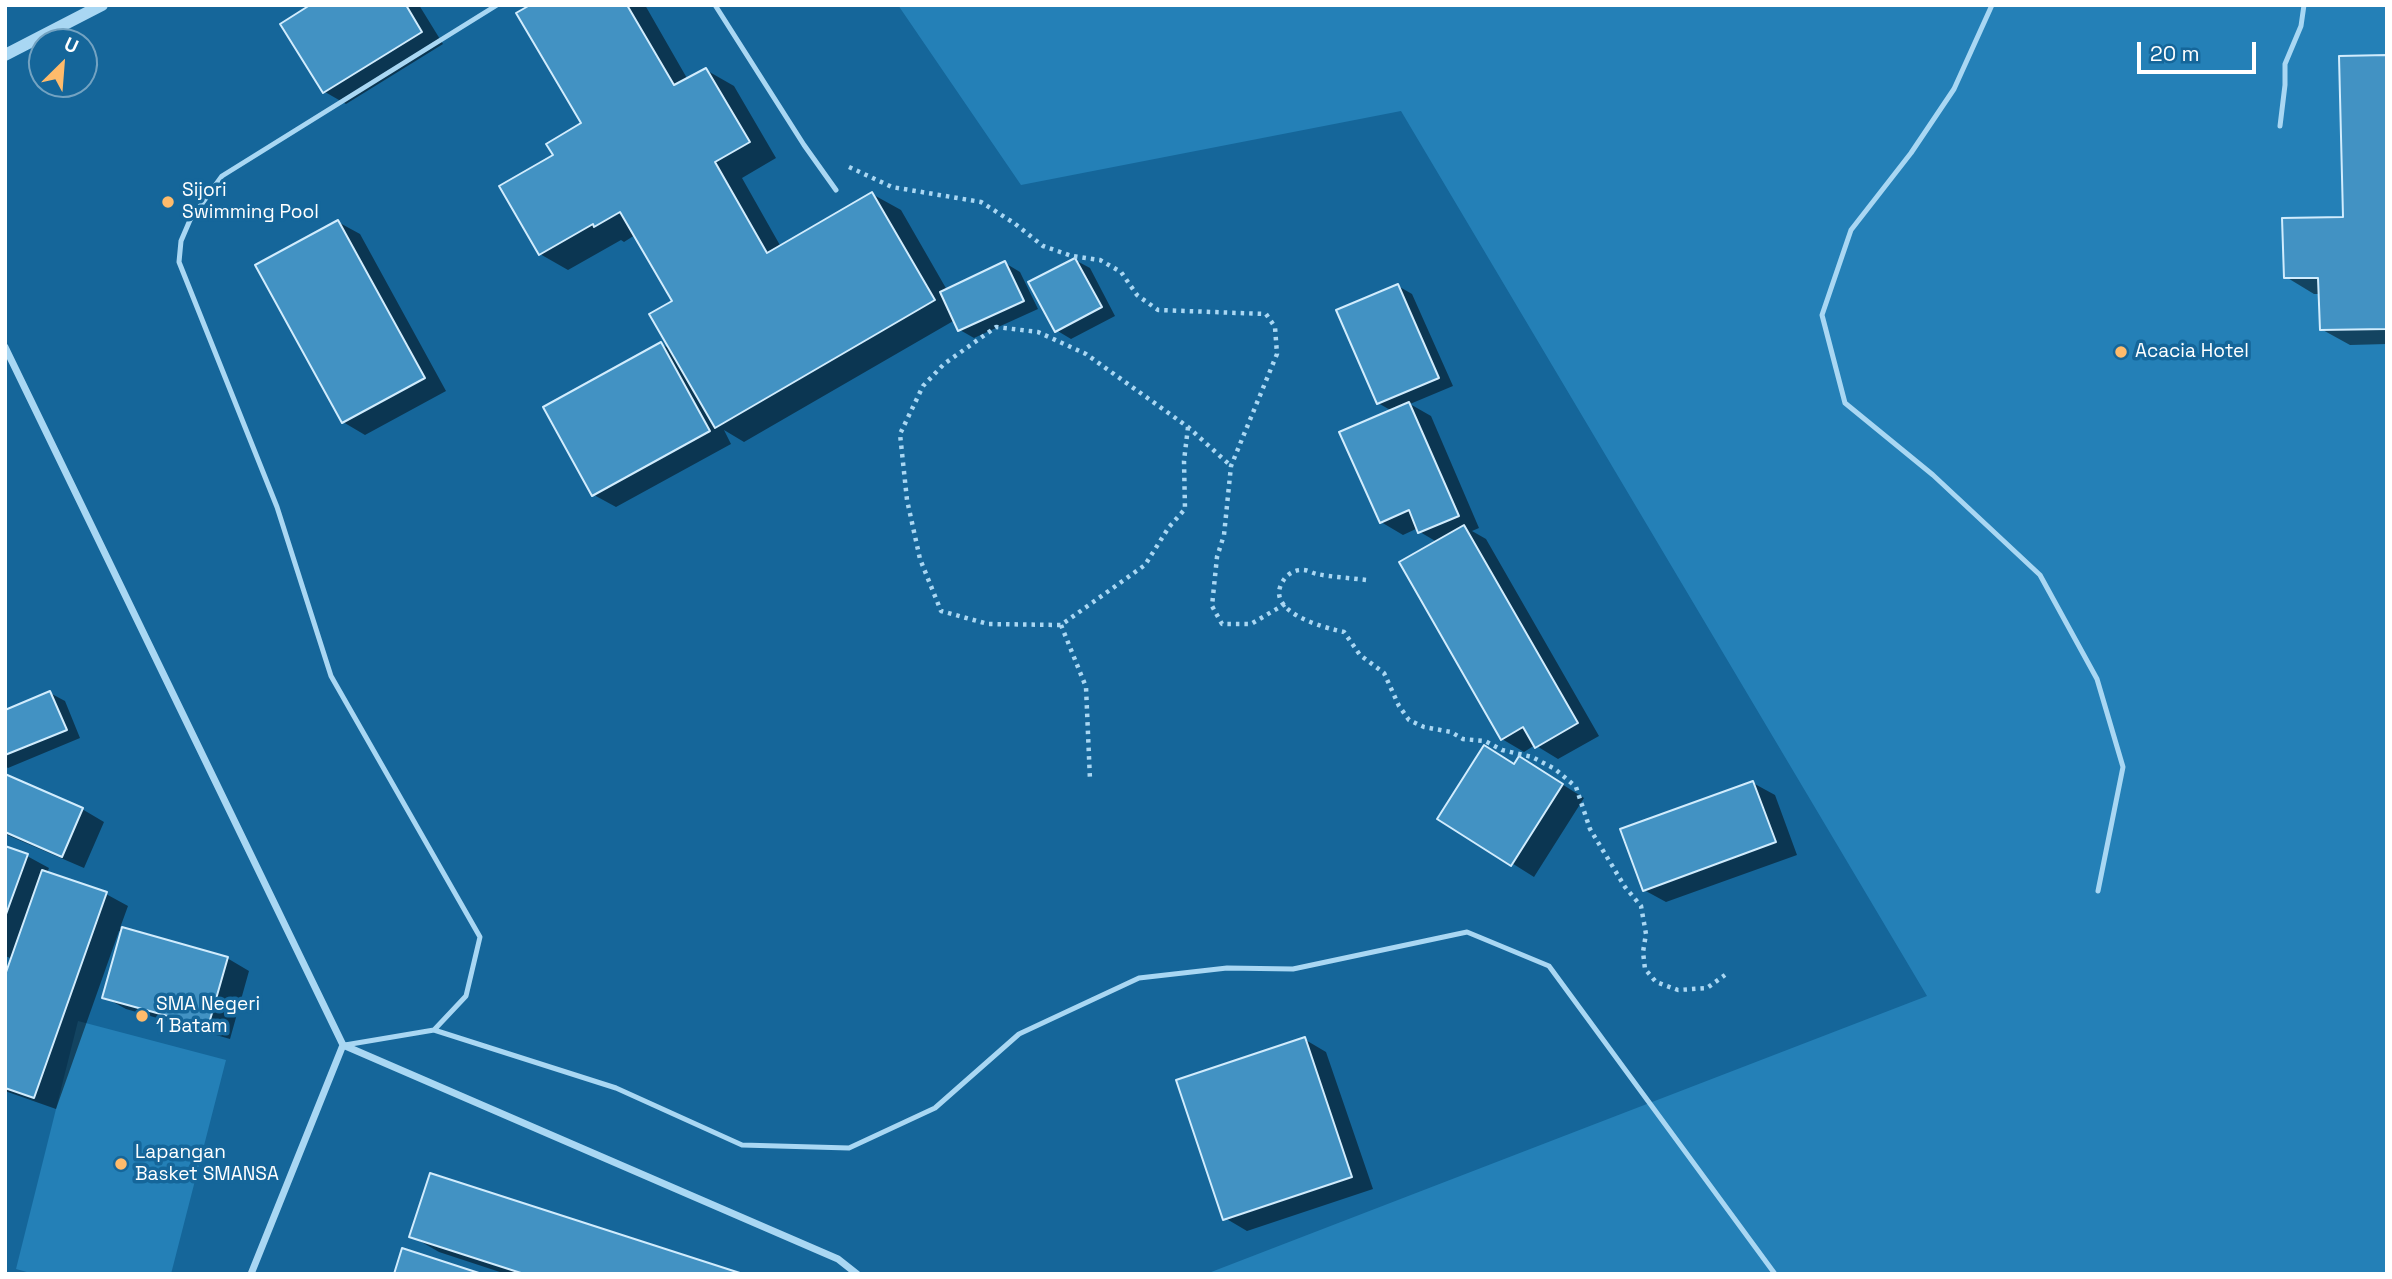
<!DOCTYPE html>
<style>
body{margin:0}
#map{position:relative;width:2392px;height:1279px;overflow:hidden;background:#15669a;font-family:"Space Grotesk",sans-serif}
canvas{display:block}
.frame{position:absolute;inset:0;border:7px solid #fff;pointer-events:none}
.north{position:absolute;left:28px;top:28px;width:70px;height:70px;box-sizing:border-box;background:#15669a;border:2px solid #73a3c2;border-radius:50%;rotate:25deg;font-size:19px;font-weight:700;line-height:28px;text-align:center;color:#fff}
.north::after{content:'';display:block;margin:auto;width:24px;height:32px;background:#ffbb6b;clip-path:polygon(50% 0,100% 100%,50% 72%,0 100%)}
.scale{position:absolute;left:2137px;top:42px;width:119px;height:32px;box-sizing:border-box;border:4px solid #fff;border-top:0;padding-left:9px;font-size:21px;line-height:24px;white-space:nowrap;color:#fff;-webkit-text-stroke:5px #15669a;paint-order:stroke}
</style>
<div id="map">
<canvas width="2392" height="1279"></canvas>
<div class="frame"></div>
<div class="north">U</div>
<div class="scale">20 m</div>
</div>
<script>
const ctx = document.querySelector('canvas').getContext('2d');
ctx.lineJoin = 'round';
function fillPath(path, color) { ctx.fillStyle = color; ctx.fill(path, 'evenodd'); }
function strokePath(path, color, width, dash) { ctx.strokeStyle = color; ctx.lineWidth = width; ctx.lineCap = dash ? 'butt' : 'round'; ctx.setLineDash(dash || []); ctx.stroke(path); }
function write(font, color, halo, rows, align = 'center') {
  ctx.font = font + ' "Space Grotesk",sans-serif'; ctx.lineWidth = 7; ctx.setLineDash([]); ctx.textBaseline = 'middle'; ctx.strokeStyle = halo; ctx.fillStyle = color; for (const [text, x, y, turn = 0] of rows) {
    ctx.save(); ctx.translate(x, y); ctx.rotate((+turn || 0) * Math.PI / 180); ctx.textAlign = isNaN(turn) ? turn : align; if (halo) ctx.strokeText(text, 0, 0); ctx.fillText(text, 0, 0); ctx.restore();
  }
}
fillPath(new Path2D(`
 M898 5H2387V1274H1206L1927 996 1401 111 1021 185Z
 M78 1021 226 1060 171 1274H34L16 1269Z`), '#2480b7');
fillPath(new Path2D(`
 M313 5H419L443 44 346 104 325 92Z
 M533 5H645L688 80 706 70 734 86 776 158 742 178 781 247 872 194 901 210 947 290 1005 263 1020 272 1038 309 974 338 960 330 955 320 744 442 724 430 731 444 616 507 594 495 661 344 672 350 674 302 635 235 624 242 621 240 568 270 540 254 555 156 584 124Z
 M2387 57V344L2350 345 2321 329V294H2314L2286 277 2345 219Z
 M338 222 360 234 446 391 365 435 343 422Z
 M1075 260 1090 268 1115 316 1071 339 1056 330Z
 M1398 286 1412 294 1453 386 1410 404 1431 416 1479 528 1472 531 1486 539 1599 736 1558 759 1535 745 1524 752 1502 739 1437 542 1420 532 1418 528 1403 535 1381 522 1392 411 1378 403Z
 M50 693 65 701 80 738 8 768 5 766V711Z
 M1541 771 1584 798 1534 877 1440 818Z
 M5 776 82 809 104 822 84 868 5 834Z
 M1753 783 1775 795 1797 855 1666 902 1644 890Z
 M5 847 27 856 49 868 47 873 106 894 128 906 120 928 227 958 249 971 230 1039 126 1009 104 997 122 932 119 931 56 1109 5 1091V977L13 959 5 956Z
 M1304 1039 1326 1052 1373 1189 1247 1231 1225 1218Z
 M411 1236 737 1274H506L439 1252Z`), '#0007');
const building = new Path2D(`
 M310 5H406L422 32 323 93 280 24Z
 M530 5H627L674 85 706 68 750 142 715 162 767 253 872 192 935 300 715 428 649 314 672 301 620 212 594 227 593 224 539 255 499 186 553 155 546 144 581 123 516 13Z
 M2387 55V329L2320 330 2318 278H2284L2282 218 2343 217 2339 56Z
 M338 220 425 378 342 423 255 265Z
 M1075 258 1102 307 1055 332 1028 282Z
 M1005 261 1024 301 958 331 940 292Z
 M1398 284 1439 378 1377 404 1336 310Z
 M661 342 710 431 592 496 543 407Z
 M1409 402 1459 516 1418 533 1409 510 1380 523 1339 432Z
 M1464 525 1578 723 1535 748 1523 727 1501 740 1399 562Z
 M50 691 67 730 5 755V710Z
 M1484 745 1514 764 1519 756 1563 784 1511 866 1437 819Z
 M5 774 83 808 62 857 5 832Z
 M1753 781 1776 842 1643 891 1620 829Z
 M5 846 28 854 5 917Z
 M42 870 107 892 34 1098 5 1088V975Z
 M122 927 228 957 208 1027 102 998Z
 M1305 1037 1352 1177 1223 1220 1176 1080Z
 M430 1173 743 1274H524L409 1237Z
 M402 1248 482 1274H394Z`);
fillPath(building, '#4292c3');
strokePath(building, '#d1ecfd', 2);
strokePath(new Path2D(`
 M849 167 892 187 981 202 1014 223 1043 246 1072 256 1100 260 1121 272 1137 295 1158 310 1266 314 1275 327 1277 354 1231 466 1224 535 1217 557 1212 606 1222 624H1251L1285 604
 M1188 427 1184 461 1185 509 1169 527 1145 565 1061 625 988 624 941 611 920 559 907 500 900 434 923 386 944 364 996 327 1038 332 1086 354 1188 427 1231 466
 M1366 580C1350 578 1332 577 1317 574 1312 573 1306 569 1301 570 1294 570 1286 575 1283 581 1263 612 1325 628 1344 632L1360 655 1384 673 1399 706 1409 720 1424 727 1451 732 1463 739 1485 741 1502 750 1532 757 1555 769 1576 787 1590 829 1625 887 1641 906 1646 934 1643 952 1645 969 1656 982 1678 990 1707 988 1725 975
 M1061 625 1086 687 1090 780`), '#a9d7f3', 4.5, [3.5, 5]);
strokePath(new Path2D(`
 M715 5 804 145 836 190
 M1992 5 1954 89 1911 153 1851 230 1822 315 1845 403 1933 475 2040 575 2097 679 2123 767 2098 891
 M2280 126 2285 85V64L2301 26 2304 5
 M434 1030 616 1088 742 1145 849 1148 935 1108 1019 1034 1139 978 1227 968 1293 969 1467 932 1549 966 1775 1274
 M345 1045 434 1030 466 996 480 937 331 676 277 507 179 262 181 241 190 220 222 176 497 5`), '#a9d7f3', 5);
strokePath(new Path2D(`
 M5 347 343 1045 251 1274
 M343 1045 838 1259 857 1274`), '#a9d7f3', 7);
strokePath(new Path2D(`
 M5 55 102 5`), '#a9d7f3', 12);
for (const [x, y, r, color] of [
 [168,202,7,"#ffbb6b"],
 [2121,352,7,"#ffbb6b"],
 [142,1016,7,"#ffbb6b"],
 [121,1164,7,"#ffbb6b"]
]) { const dot = new Path2D(); dot.arc(x, y, r, 0, 2 * Math.PI); ctx.fillStyle = color; ctx.fill(dot); strokePath(dot, '#15669a', 2.5); }
write('19px', '#fff', '#15669a', [
 ["Sijori",182,191],
 ["Swimming Pool",182,213],
 ["Acacia Hotel",2135,352],
 ["SMA Negeri",156,1005],
 ["1 Batam",156,1027],
 ["Lapangan",135,1153],
 ["Basket SMANSA",135,1175]
], 'left');
</script>
